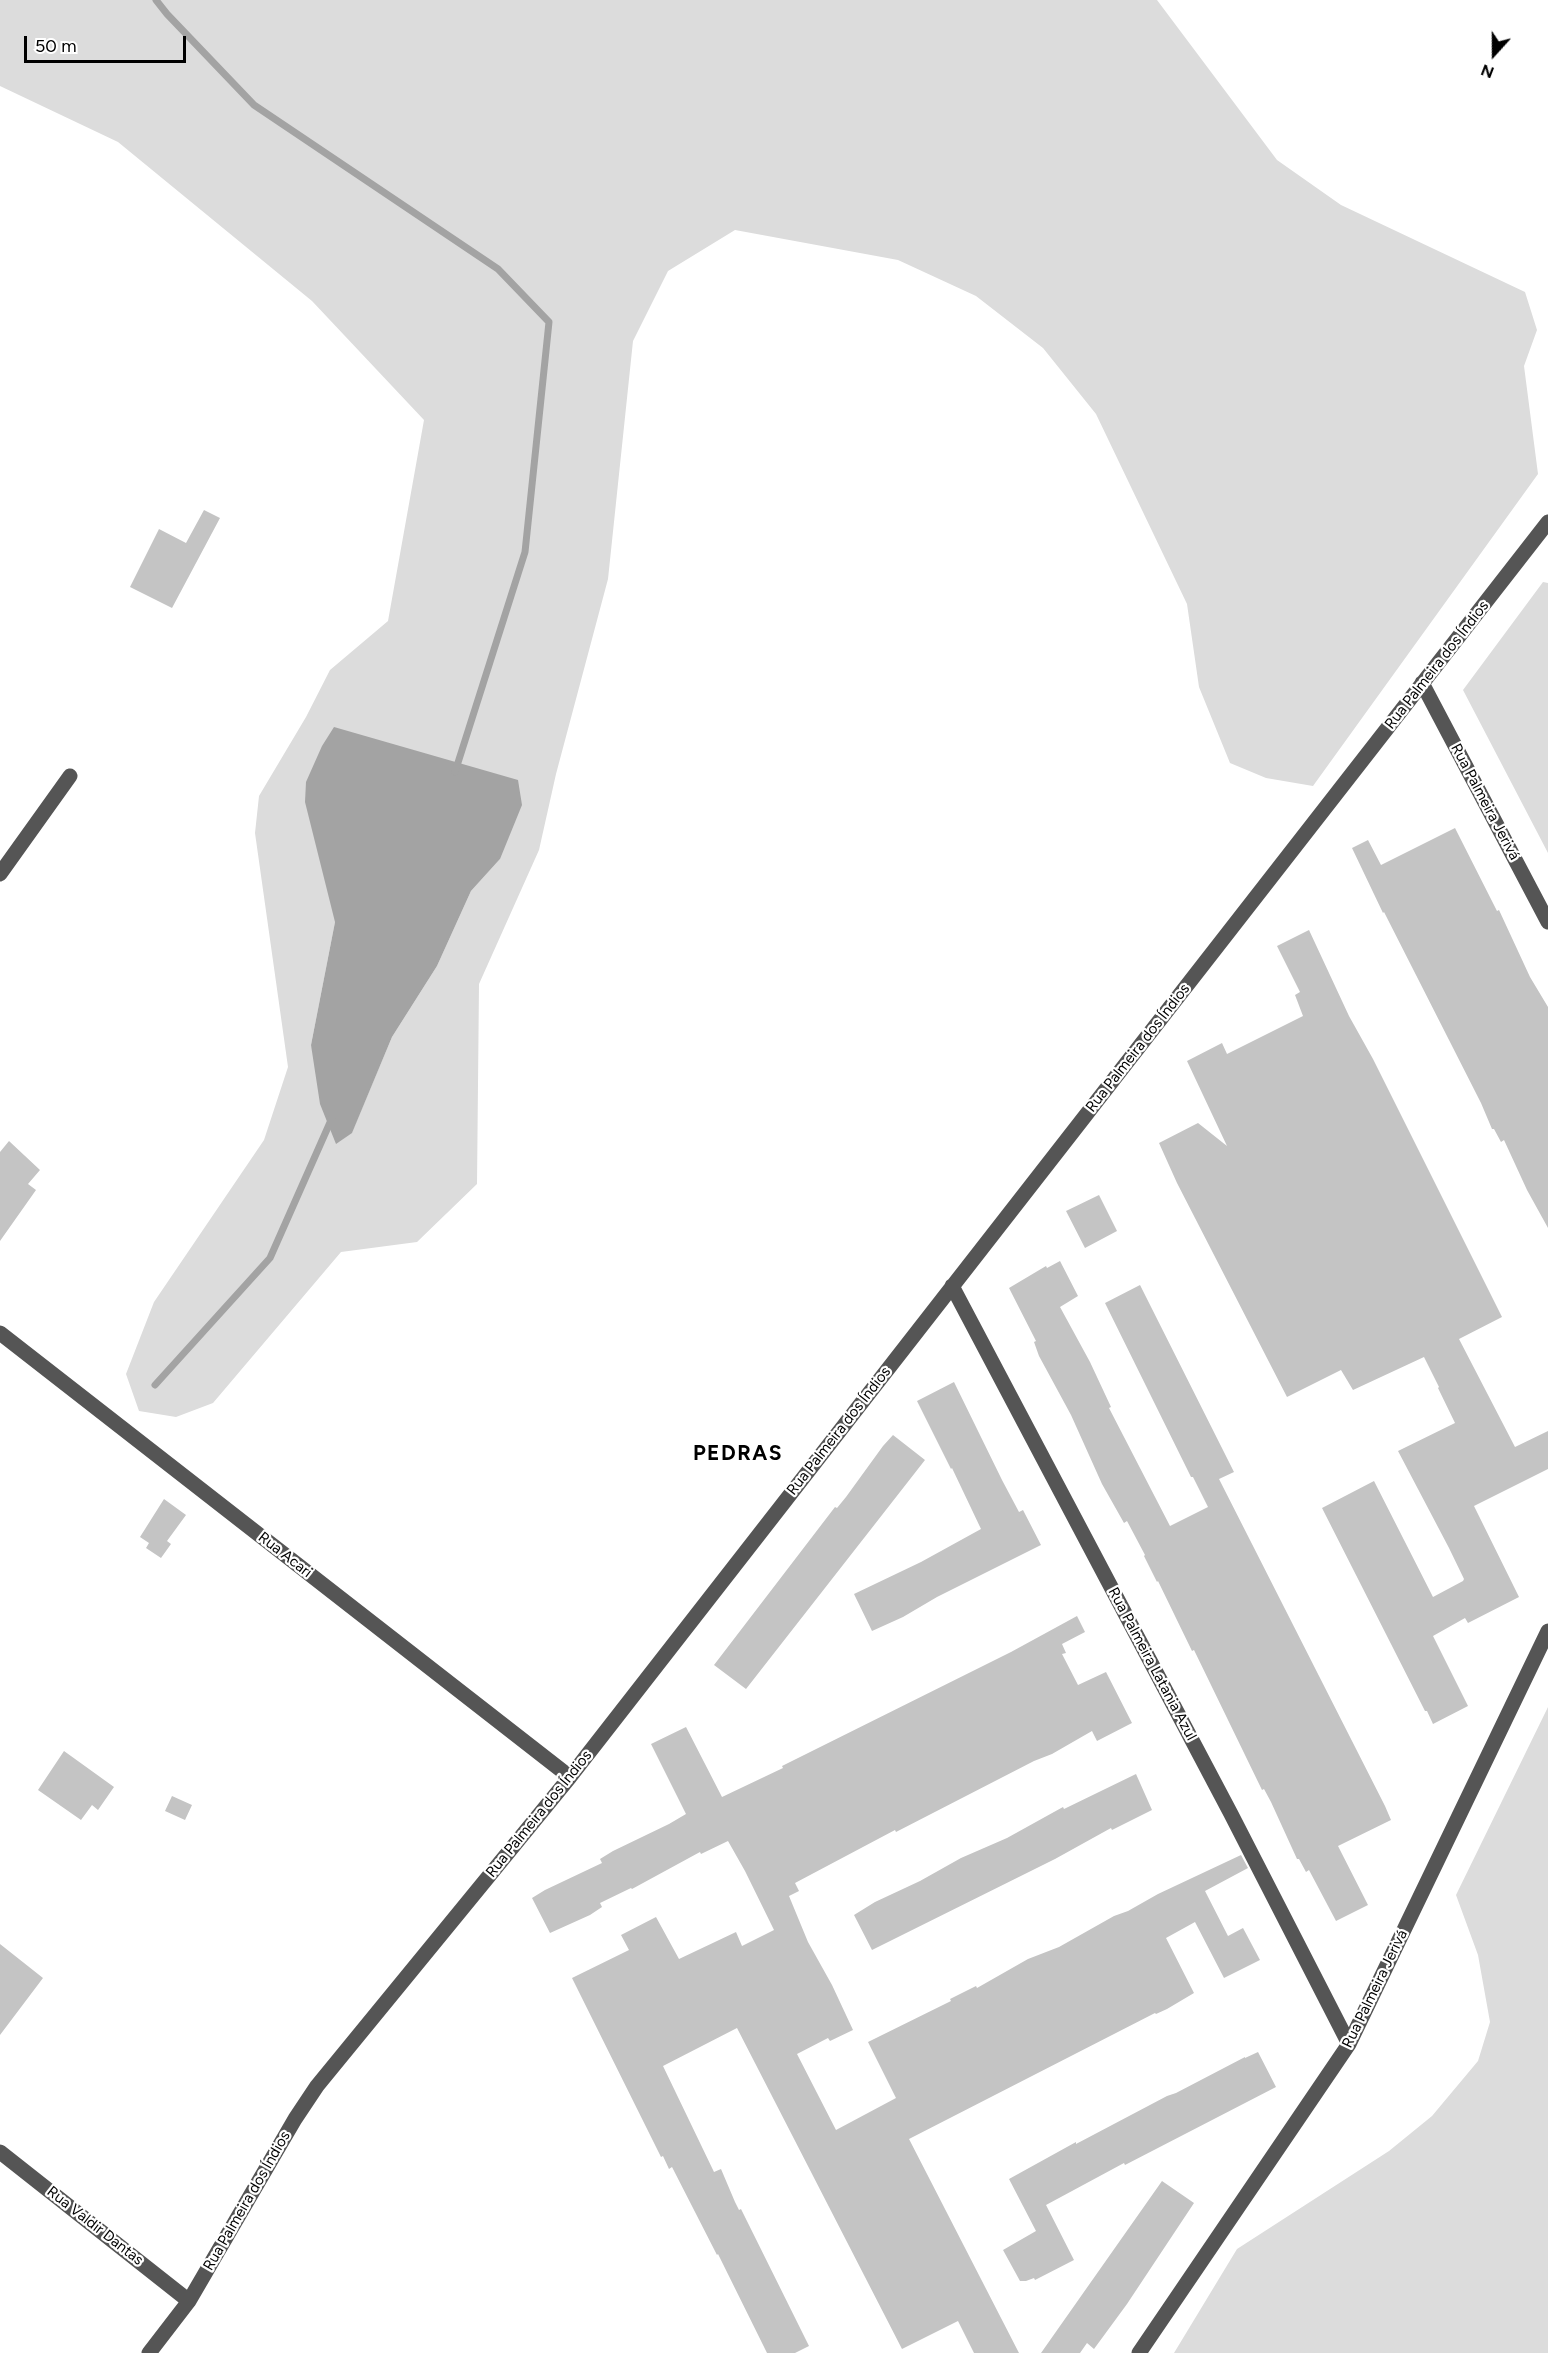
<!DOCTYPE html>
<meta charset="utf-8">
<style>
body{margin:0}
#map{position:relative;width:1548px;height:2353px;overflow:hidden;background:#fff;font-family:Figtree,sans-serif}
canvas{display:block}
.north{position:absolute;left:1464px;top:24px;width:60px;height:60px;-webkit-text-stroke:4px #fff;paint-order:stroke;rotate:201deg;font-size:16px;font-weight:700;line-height:24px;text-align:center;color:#000}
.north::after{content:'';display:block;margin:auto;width:21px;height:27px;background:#000;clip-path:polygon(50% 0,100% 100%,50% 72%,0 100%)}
.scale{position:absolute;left:24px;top:36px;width:162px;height:27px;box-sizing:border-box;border:3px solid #000;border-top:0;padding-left:8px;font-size:18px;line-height:21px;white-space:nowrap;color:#000;-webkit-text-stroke:4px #fff;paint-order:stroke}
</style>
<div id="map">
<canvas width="1548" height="2353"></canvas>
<div class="north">N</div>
<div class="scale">50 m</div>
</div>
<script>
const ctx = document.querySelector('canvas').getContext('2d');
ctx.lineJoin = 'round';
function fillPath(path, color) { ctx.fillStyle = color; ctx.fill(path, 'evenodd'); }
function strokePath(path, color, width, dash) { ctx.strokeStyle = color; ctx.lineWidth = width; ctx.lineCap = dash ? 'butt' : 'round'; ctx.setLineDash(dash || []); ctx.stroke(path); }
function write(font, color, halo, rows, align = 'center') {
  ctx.font = font + ' Figtree,sans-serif'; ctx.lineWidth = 4.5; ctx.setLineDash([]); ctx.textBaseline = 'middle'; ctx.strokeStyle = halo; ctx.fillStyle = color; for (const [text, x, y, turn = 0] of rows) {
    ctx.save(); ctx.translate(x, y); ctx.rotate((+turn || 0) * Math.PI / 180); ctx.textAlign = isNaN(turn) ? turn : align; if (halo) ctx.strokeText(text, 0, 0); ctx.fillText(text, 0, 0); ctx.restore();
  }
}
fillPath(new Path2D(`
 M0 0H1157L1277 160 1341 205 1525 292 1537 330 1524 366 1538 474 1313 786 1266 778 1230 763 1199 687 1187 604 1096 414 1043 348 976 296 898 260 735 230 668 271 633 341 608 579 556 774 539 850 479 984 477 1184 417 1242 341 1252 213 1403 176 1417 139 1411 126 1374 154 1302 264 1140 288 1067 255 833 259 796 306 717 330 670 388 621 424 420 312 301 118 142 0 86ZM500 859 471 891 437 966 392 1037 352 1132 311 1045 335 922Z
 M1543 582 1548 583V853L1463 690Z
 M1548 1707V2353H1174L1237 2249 1389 2151 1432 2116 1478 2061 1490 2022 1478 1955 1456 1895Z`), '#dcdcdc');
fillPath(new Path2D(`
 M334 727 518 780 522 805 500 859 471 891 437 966 392 1037 352 1133 336 1144 320 1104 311 1045 335 922 305 802 306 782 322 746Z`), '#a3a3a3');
strokePath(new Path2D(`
 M156 0 167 14 254 105 498 269 549 322 525 552 455 772
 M155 1385 270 1258 332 1118`), '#a3a3a3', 7);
fillPath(new Path2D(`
 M204 510 220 518 172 608 130 587 159 529 186 543Z
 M1455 828 1497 911 1499 910 1530 977 1548 1007V1228L1527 1190 1504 1140 1501 1142 1494 1129H1492L1481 1103 1384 912 1383 913 1352 848 1368 840 1381 865Z
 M1309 930 1349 1016 1373 1059 1502 1317 1459 1339 1515 1447 1548 1431V1469L1474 1506 1519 1597 1468 1623 1465 1618 1433 1636 1468 1706 1433 1724 1427 1711H1425L1322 1508 1374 1481 1433 1597 1463 1581 1464 1579 1449 1548 1398 1451 1455 1423 1438 1388 1439 1387 1424 1357 1353 1390 1341 1370 1287 1397 1177 1183 1159 1143 1198 1123 1227 1146 1187 1061 1222 1043 1227 1054 1303 1016 1295 995 1300 992 1277 946Z
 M9 1141 40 1170 28 1184 36 1190 0 1241V1152Z
 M1099 1195 1117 1231 1085 1248 1066 1211Z
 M1060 1261 1078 1296 1060 1307 1090 1362 1111 1407 1109 1408 1170 1526 1208 1507 1193 1477H1191L1105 1303 1140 1285 1234 1472 1219 1479 1385 1806 1391 1820 1338 1846 1368 1905 1336 1921 1309 1870 1306 1872 1299 1859H1297L1271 1802 1264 1789 1262 1790 1194 1650 1192 1651 1158 1581 1157 1582 1144 1556 1145 1555 1127 1521 1124 1523 1102 1484 1071 1415 1039 1356 1034 1342 1036 1341 1009 1288 1046 1266 1047 1268Z
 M954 1382 1002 1480 1019 1512 1023 1510 1041 1545 937 1597 903 1617 872 1631 854 1594 921 1562 981 1529 952 1468 951 1469 917 1401Z
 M893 1435 925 1460 746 1689 714 1665 835 1507 837 1508 846 1497 883 1446Z
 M164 1499 186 1515 167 1541 171 1544 161 1558 146 1548 149 1543 140 1537Z
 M1077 1616 1085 1632 1062 1644 1066 1653 1062 1654 1078 1685 1106 1672 1132 1723 1097 1741 1092 1731 1052 1754 1034 1761 896 1832 895 1830 795 1883 799 1891 789 1896 808 1942 832 1985 853 2030 830 2041 828 2038 797 2054 836 2130 896 2098 868 2042 951 2001 950 1999 976 1986 977 1988 1028 1959 1059 1947 1114 1916 1128 1911 1158 1894 1241 1855 1248 1868 1205 1891 1228 1936 1243 1928 1260 1960 1224 1978 1195 1922 1166 1938 1194 1993 1167 2009 1156 2014 1155 2013 909 2139 1019 2353H974L958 2321 902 2349 737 2028 663 2066 714 2172 721 2169 735 2202 739 2210 741 2209 809 2346 795 2353H767L718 2254 717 2255 672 2167 669 2169 663 2156 661 2157 572 1978 629 1950 621 1935 656 1917 679 1959 736 1932 742 1946 774 1930 745 1871 728 1841 701 1854 700 1852 632 1889 631 1888 600 1903 602 1907 590 1915 550 1933 532 1898 545 1890 602 1863 600 1859 613 1851 669 1824 686 1814 651 1744 686 1727 722 1797 783 1768 782 1766 1011 1652Z
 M64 1751 114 1787 98 1810 92 1805 81 1820 38 1790Z
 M1136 1774 1152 1810 1112 1830 1111 1828 1055 1859 872 1950 854 1915 875 1902 920 1881 961 1858 1007 1838 1063 1807 1064 1809Z
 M172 1796 192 1805 185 1820 165 1811Z
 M0 1944 43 1978 0 2035Z
 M1258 2052 1276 2087 1125 2165 1124 2163 1046 2205 1074 2260 1035 2280 1034 2278 1026 2281H1020L1003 2250 1036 2231 1009 2179 1076 2142V2144L1167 2096 1176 2093 1245 2057V2058Z
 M1162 2181 1194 2203 1127 2304 1094 2349 1087 2343 1080 2353H1041Z`), '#c4c4c4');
strokePath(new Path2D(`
 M1422 683 1548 922
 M0 874 70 776
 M952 1286 1231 1814 1349 2044
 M0 1333 570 1777
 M0 2152 189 2301
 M149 2353 189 2301 295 2119 317 2086 570 1777 1548 522
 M1139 2353 1349 2044 1548 1631`), '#555', 15);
write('15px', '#000', '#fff', [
 ["Rua Palmeira dos Índios",1437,665,-52],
 ["Rua Palmeira Jerivá",1485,802,62],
 ["Rua Palmeira dos Índios",1138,1048,-52],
 ["Rua Palmeira dos Índios",839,1431,-52],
 ["Rua Acari",285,1555,38],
 ["Rua Palmeira Latania Azul",1152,1664,62],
 ["Rua Palmeira dos Índios",539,1814,-51],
 ["Rua Palmeira Jerivá",1375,1989,-64],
 ["Rua Palmeira dos Índios",247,2201,-60],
 ["Rua Valdir Dantas",95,2226,38]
]);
ctx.letterSpacing = '1.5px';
write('bold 21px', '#000', '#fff', [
 ["PEDRAS",738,1454]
]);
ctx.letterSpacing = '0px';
</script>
